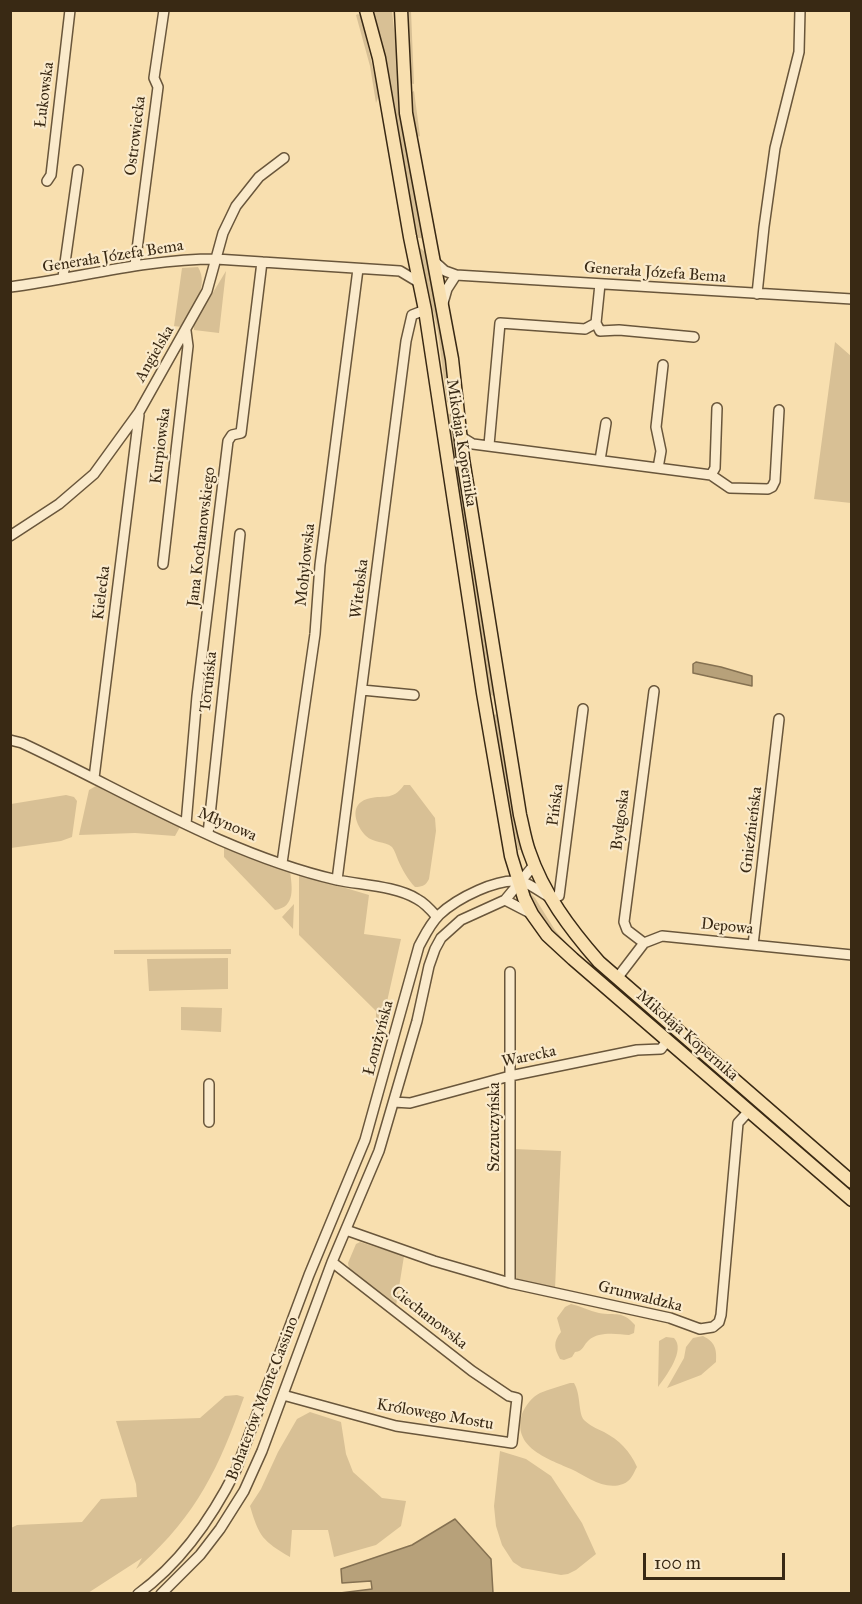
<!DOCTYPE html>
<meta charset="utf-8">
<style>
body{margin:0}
#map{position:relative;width:862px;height:1604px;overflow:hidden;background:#f8dfaf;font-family:"IM FELL Great Primer",serif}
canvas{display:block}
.frame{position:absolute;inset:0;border:12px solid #392914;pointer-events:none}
.scale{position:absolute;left:643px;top:1553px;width:142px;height:27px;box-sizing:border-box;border:3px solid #392914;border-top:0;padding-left:8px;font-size:18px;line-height:21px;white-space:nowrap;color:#392914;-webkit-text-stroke:4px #faeacb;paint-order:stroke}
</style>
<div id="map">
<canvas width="862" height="1604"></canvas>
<div class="frame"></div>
<div class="scale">100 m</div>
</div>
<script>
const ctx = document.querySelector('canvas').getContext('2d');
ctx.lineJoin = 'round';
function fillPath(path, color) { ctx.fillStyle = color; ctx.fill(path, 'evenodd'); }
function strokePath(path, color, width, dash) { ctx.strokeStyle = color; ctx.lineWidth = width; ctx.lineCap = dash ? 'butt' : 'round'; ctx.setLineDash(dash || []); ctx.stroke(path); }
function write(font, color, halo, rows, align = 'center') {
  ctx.font = font + ' "IM FELL Great Primer",serif'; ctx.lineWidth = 4.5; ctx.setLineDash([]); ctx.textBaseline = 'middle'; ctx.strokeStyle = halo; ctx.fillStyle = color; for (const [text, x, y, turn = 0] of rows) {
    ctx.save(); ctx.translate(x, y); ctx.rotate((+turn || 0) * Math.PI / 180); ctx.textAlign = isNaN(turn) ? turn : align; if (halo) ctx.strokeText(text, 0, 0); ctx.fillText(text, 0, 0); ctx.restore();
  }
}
fillPath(new Path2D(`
 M371 11H392L396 47 400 110 425 243 421 238H417L386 59Z
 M407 11H411L414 84 410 83Z
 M358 14 361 16 379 95 376 103 370 66 356 15Z
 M414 91 420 136 416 138 410 93Z
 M419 247 424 251H427L448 370 449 403 447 402 438 333Z
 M198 267C210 286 191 311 181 327L174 326 182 268Z
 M226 271 219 333 194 330V324Z
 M835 342 851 356V503L814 499Z
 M446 413 452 415 460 482 495 694 493 696 489 694Z
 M498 714 521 850H518L493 715Z
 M404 785H410L435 818 436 831 429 879C426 885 423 887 415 887 408 880 402 869 398 860 396 855 395 851 392 847 385 841 373 843 366 836 356 826 348 805 367 799 383 794 392 802 404 785Z
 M96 786 180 827 175 836 135 833 79 835 89 790Z
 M66 795 74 797 77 801 72 837 61 841 11 848V804Z
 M224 844 290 871C292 887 296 907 275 910L224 857Z
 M299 874 369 895 364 934 401 939 380 1033 376 1032V1011L299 935Z
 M529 892 535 898 555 930 571 948 766 1115 763 1119 560 941 540 917Z
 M294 904 293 929 282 917Z
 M231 949V954H114V950Z
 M228 958V989L149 991 147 959Z
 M181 1007 222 1008 221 1032 181 1030Z
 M772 1121 851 1189V1194L770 1124Z
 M514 1149 561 1151 555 1289 514 1279Z
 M360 1242 404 1256 396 1306 349 1269 348 1263 356 1244Z
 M571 1304C581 1306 589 1311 599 1313 616 1316 622 1310 635 1325L634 1333 629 1335C618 1334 599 1331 589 1340 583 1345 584 1351 575 1352L572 1357 564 1360 560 1359C554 1348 553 1342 561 1332L557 1318 565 1307Z
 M703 1336C715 1342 717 1349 716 1362L701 1375 667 1388 684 1358 686 1347 693 1338Z
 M666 1337 674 1338C686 1350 666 1376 658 1387L659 1341Z
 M570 1383H574C581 1394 578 1413 584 1420 589 1425 597 1429 604 1432 619 1440 630 1451 637 1467 633 1474 631 1481 623 1484 604 1491 586 1476 571 1469 546 1458 512 1447 522 1414 525 1406 532 1397 540 1393 549 1389 561 1386 570 1383Z
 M237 1395 244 1397C219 1468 197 1514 141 1565L136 1569 142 1558 88 1593H11V1528L17 1525 82 1522 101 1499 137 1497 136 1484 116 1421 200 1418 225 1396Z
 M310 1412 341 1422 346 1454 353 1472 382 1498 406 1501 401 1526 376 1545 334 1557 328 1530H292L290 1557C263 1541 259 1537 250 1506L261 1489 278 1452 297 1419Z
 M500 1451 526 1459 551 1476 582 1523 596 1554 576 1570 568 1574 561 1575 522 1568 513 1562 502 1545 496 1526 494 1506Z`), '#d8c095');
const water = new Path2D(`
 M696 662 721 667 752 676V686L693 673V664Z
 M455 1519 491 1559 493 1593H340L372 1589 371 1581 342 1583 341 1569 412 1545Z`);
fillPath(water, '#b7a17a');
strokePath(water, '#857151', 1.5);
const minor = new Path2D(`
 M47 181 51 175 70 10
 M435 262 445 271 456 275 852 299
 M135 265 158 87 154 78 164 10
 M63 277 78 170
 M600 284 596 323 600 331 619 330 694 337
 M10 287C79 278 146 259 216 259L400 271 420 283
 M757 294 764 227 775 148 799 52 800 10
 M443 303 447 289 456 275
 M460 436 473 444 711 475 730 488 768 489 772 487 775 481 779 410
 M489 445 500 323 585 329 596 323
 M600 460 606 423
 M658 468 661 451 656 427 663 365
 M711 475 715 468 717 408
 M10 536 59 504 94 474 139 412 207 291 223 233 236 206 259 177 284 158
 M163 564 188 346 186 331
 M362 690 414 695
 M10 740 22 743C125 791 225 854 337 880 361 885 396 886 417 899 425 903 431 910 437 917
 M94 778 139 415
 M186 824 197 696 228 441 232 435 241 433 262 262
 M208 834 240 534
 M282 863 315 634 320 565 358 269
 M337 880 406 341 412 315 425 310
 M505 900 532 914
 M644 943 627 930 624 922 654 691
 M753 945 779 719
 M618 977 644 943 662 936 852 955
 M209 1084V1122
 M394 1102 410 1103 510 1076 637 1050 661 1049 667 1041
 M346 1230 434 1261 510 1283 670 1318 700 1329 713 1327 719 1322 721 1315 738 1123 748 1112
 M510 1283V972
 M283 1395 396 1426 512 1443 517 1398 509 1396 472 1371 332 1262
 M138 1594C182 1562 212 1518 236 1470L309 1275 365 1140 419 946C425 935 430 924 439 915 456 899 499 876 523 882 532 885 542 893 551 898L559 896 583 709
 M161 1594 200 1555 220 1529 244 1491 262 1451 332 1262 379 1151 417 1021 429 966 435 949 441 938 461 920 505 900 535 864`);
const major = new Path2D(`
 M366 10 379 58 410 237 425 310 483 693 511 856 524 898 532 914 547 935 573 959 852 1200
 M401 10 406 113 452 359 463 459 520 815C523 827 525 840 529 851 543 893 570 929 599 962L852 1182`);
strokePath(minor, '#69563b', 12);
strokePath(major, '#392914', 15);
strokePath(minor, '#faeacb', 9);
strokePath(major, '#f8dfaf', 12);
write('16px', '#392914', '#faeacb', [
 ["Łukowska",45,95,-83],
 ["Ostrowiecka",136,136,-83],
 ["Generała Józefa Bema",113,257,-9],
 ["Generała Józefa Bema",655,273,4],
 ["Angielska",155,354,-60],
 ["Mikołaja Kopernika",461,443,81],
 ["Kurpiowska",161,446,-83],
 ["Jana Kochanowskiego",202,537,-83],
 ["Mohylowska",306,565,-84],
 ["Witebska",360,589,-83],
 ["Kielecka",102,593,-83],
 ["Toruńska",209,682,-84],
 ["Pińska",556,805,-83],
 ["Bydgoska",621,820,-83],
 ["Młynowa",227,825,23],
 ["Gnieźnieńska",752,830,-83],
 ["Depowa",727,927,6],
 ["Mikołaja Kopernika",687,1036,41],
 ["Łomżyńska",379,1038,-75],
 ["Warecka",529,1057,-12],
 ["Szczuczyńska",495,1127,-90],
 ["Grunwaldzka",640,1297,14],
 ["Ciechanowska",429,1318,38],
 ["Bohaterów Monte Cassino",263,1399,-69],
 ["Królowego Mostu",435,1415,10]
]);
</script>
